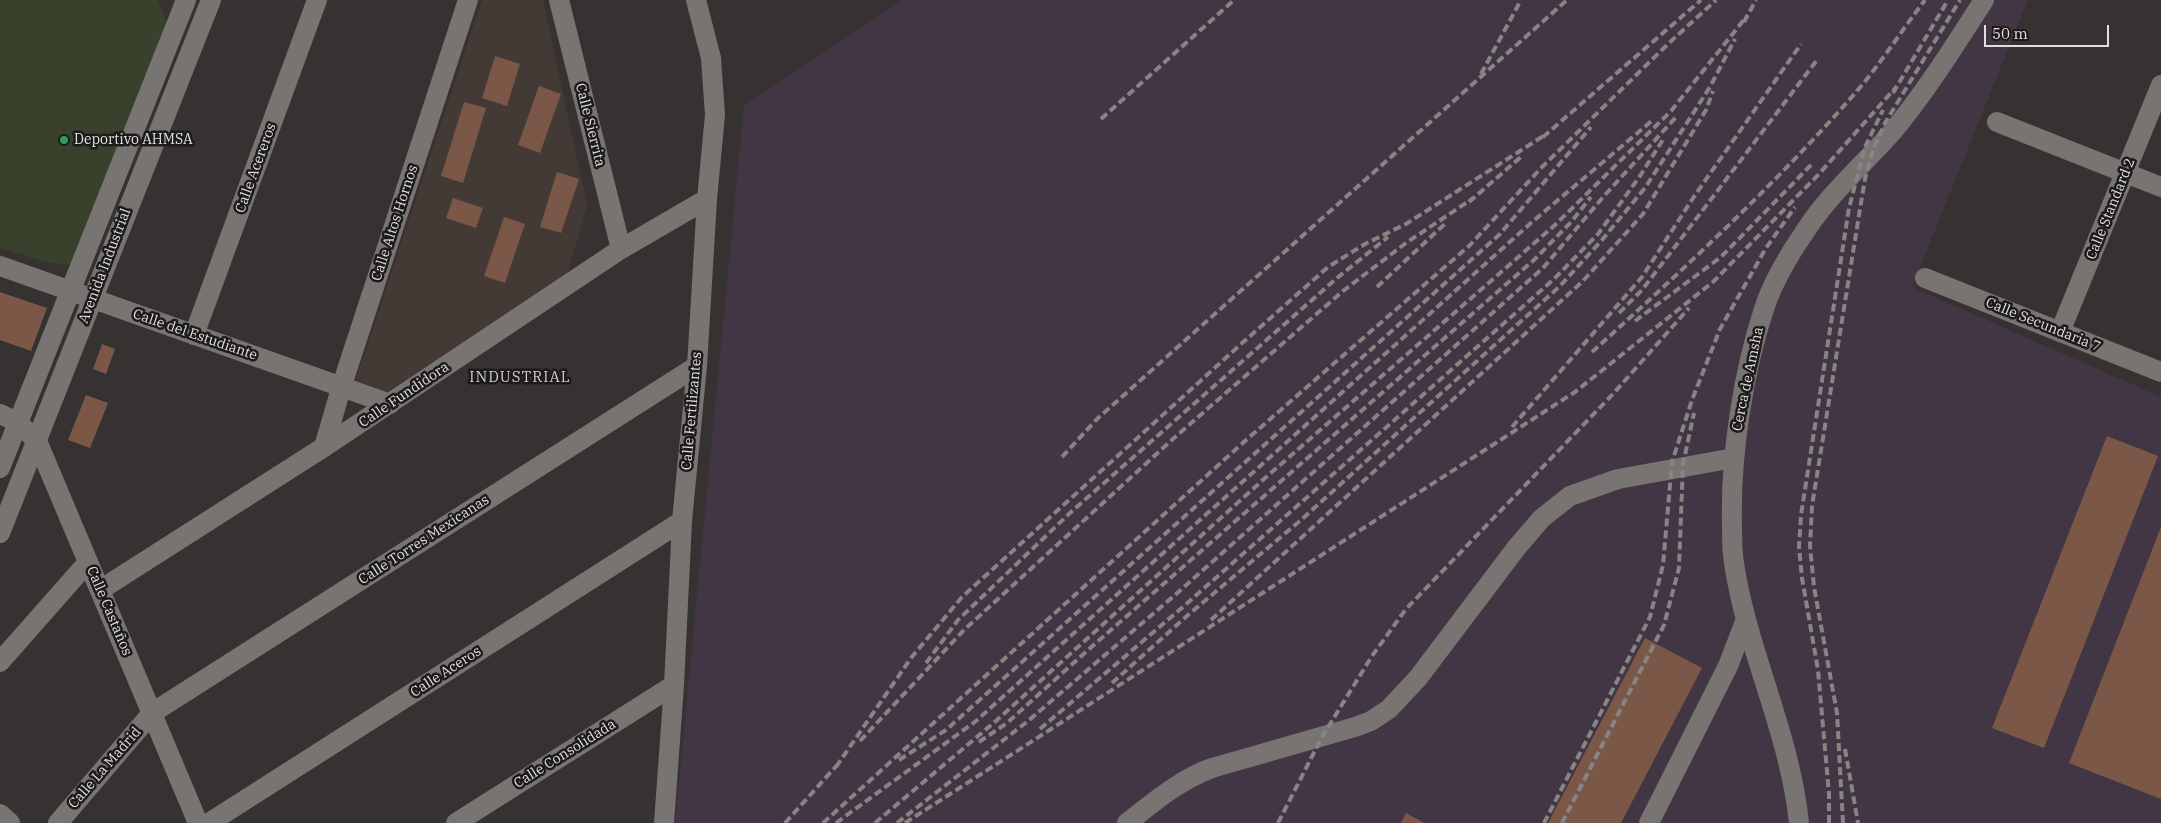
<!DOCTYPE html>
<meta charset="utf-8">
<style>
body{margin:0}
#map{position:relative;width:2161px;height:823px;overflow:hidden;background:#353231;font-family:"IBM Plex Serif",serif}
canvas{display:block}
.scale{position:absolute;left:1984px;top:25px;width:125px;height:22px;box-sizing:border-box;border:2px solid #e2e0df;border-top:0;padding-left:6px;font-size:15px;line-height:18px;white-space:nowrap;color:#e2e0df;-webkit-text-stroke:4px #1c1a1a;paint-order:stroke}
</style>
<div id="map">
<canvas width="2161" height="823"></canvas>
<div class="scale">50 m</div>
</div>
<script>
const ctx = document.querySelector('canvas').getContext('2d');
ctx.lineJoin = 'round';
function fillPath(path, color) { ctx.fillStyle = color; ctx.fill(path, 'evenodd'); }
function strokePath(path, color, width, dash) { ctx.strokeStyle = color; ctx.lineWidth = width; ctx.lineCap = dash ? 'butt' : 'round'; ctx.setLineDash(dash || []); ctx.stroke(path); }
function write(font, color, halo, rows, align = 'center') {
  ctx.font = font + ' "IBM Plex Serif",serif'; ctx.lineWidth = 5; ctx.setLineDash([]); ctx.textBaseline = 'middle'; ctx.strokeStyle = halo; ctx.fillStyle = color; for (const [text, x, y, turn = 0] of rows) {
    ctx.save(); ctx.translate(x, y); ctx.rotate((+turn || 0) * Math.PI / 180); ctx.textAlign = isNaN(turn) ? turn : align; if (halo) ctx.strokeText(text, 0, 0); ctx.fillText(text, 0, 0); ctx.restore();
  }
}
fillPath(new Path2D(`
 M482 0H543L587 205 567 276 383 394 355 382Z`), '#433935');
fillPath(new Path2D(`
 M901 0H2028L1912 287 2161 397V823H675L744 105Z`), '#423644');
fillPath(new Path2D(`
 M0 0H158L171 33 77 266 42 261 0 248Z`), '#39412c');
fillPath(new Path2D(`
 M495 56 520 64 507 106 482 98Z
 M539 86 561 94 540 153 518 145Z
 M464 102 486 108 463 183 441 176Z
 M557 172 579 179 561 233 540 227Z
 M453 198 483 208 476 228 446 218Z
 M504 217 525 224 505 283 484 276Z
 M0 292 47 308 31 351 0 340Z
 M102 344 115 349 106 374 93 369Z
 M86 395 108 403 90 448 68 440Z
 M2107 436 2158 456 2044 748 1992 728Z
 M2161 527V799L2069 763Z
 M1645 638 1702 668 1621 823H1548Z
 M1406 813 1424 823H1401Z`), '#7b5748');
strokePath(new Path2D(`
 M559 0 621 249
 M1997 122 2161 187
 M0 266 390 404
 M1925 278 2161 372
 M2060 332 2161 85
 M194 335 317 0
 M0 414 17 422 37 441 198 823
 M324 447 342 385 468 0
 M0 468 186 0
 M0 533 211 0
 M100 590 324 447 621 249 707 199
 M0 662 88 562
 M0 814 10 823
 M58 823 152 713 697 366
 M209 823 682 521
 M456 823 674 685
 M664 823 674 685 682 521 697 366 707 199 715 115 711 58 696 0
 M1127 823C1154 802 1179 780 1212 768L1355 727 1371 721 1389 709 1418 678 1517 547 1542 518 1570 496 1618 479 1734 458
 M1649 823 1728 666 1746 619
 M1799 823C1790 733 1747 651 1734 563 1732 551 1732 538 1732 526 1730 458 1743 371 1765 306 1773 282 1791 251 1806 230 1830 193 1864 164 1893 131 1927 90 1955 45 1984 0`), '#777472', 20);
strokePath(new Path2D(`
 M1744 22 1756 0
 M1481 74 1521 0
 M1893 93 1948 0
 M1101 119 1234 0
 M1543 137 1701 0
 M1469 202 1522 156
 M1377 287 1447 222
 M1619 313 1642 290 1817 60
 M1635 321 1721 257 1812 164
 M1592 352C1684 269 1775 185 1857 91 1881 63 1902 30 1925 0
 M1512 427 1642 277 1695 195 1801 44
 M1062 457 1097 419 1567 0
 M1211 620 1583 281 1643 214 1706 110 1713 91
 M926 663 958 620 1071 512 1337 278 1388 237
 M1112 683 1188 615 1301 520 1560 286 1602 240 1645 188 1710 87 1735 39
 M1040 729 1184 606 1554 279 1598 234 1640 176 1664 138
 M860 741 964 630 1174 438 1343 291 1406 243 1475 197
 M979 742 1007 723 1088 650 1535 259 1572 221 1591 197
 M1845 749 1858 823
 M899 760 946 730 1500 234 1591 127
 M836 767 911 658 962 597 1240 345 1328 267 1365 244 1406 224 1548 133
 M785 823 839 763
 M823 823 1245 441 1470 245 1542 167 1669 43 1716 0
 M836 823 976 721 1532 222 1654 119
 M875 823 997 720 1264 479 1555 225 1671 111 1747 16
 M897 823 1028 721 1175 595 1543 268 1604 196 1678 115
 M905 823 1575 392 1713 282 1819 174 1897 86
 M1278 823 1322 737 1372 656 1406 609 1613 394 1689 308
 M1544 823 1650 617 1663 565 1672 462 1692 400 1720 329 1766 248 1795 207
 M1562 823 1664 625 1679 568 1683 464 1694 413
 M1829 823V794L1818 670 1802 578 1799 547 1801 515 1849 208 1865 147 1883 110
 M1843 823 1837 713 1814 587 1810 546 1812 506 1860 209 1865 179 1874 147 1885 123 1960 0`), '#878584', 4, [8, 4]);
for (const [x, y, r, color] of [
 [64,140,5,"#2e9e5b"]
]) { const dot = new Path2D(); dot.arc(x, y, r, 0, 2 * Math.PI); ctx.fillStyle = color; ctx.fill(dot); strokePath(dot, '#1c1a1a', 2); }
write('14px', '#e2e0df', '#1c1a1a', [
 ["Calle Sierrita",590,125,76],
 ["Calle Acereros",256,168,-70],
 ["Calle Standard 2",2111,209,-68],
 ["Calle Altos Hornos",395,223,-72],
 ["Avenida Industrial",105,266,-69],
 ["Calle Secundaria 7",2043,325,22],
 ["Calle del Estudiante",195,335,19],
 ["Cerca de Amsha",1748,379,-78],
 ["Calle Fundidora",404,395,-34],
 ["Calle Fertilizantes",692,411,-85],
 ["Calle Torres Mexicanas",424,540,-33],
 ["Calle Castaños",109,611,67],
 ["Calle Aceros",446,672,-33],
 ["Calle Consolidada",565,754,-32],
 ["Calle La Madrid",105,768,-49]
]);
write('14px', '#e2e0df', '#1c1a1a', [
 ["Deportivo AHMSA",74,140]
], 'left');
ctx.letterSpacing = '1px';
write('15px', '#cfcbc9', '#1c1a1a', [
 ["INDUSTRIAL",520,378]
]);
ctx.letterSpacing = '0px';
</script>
